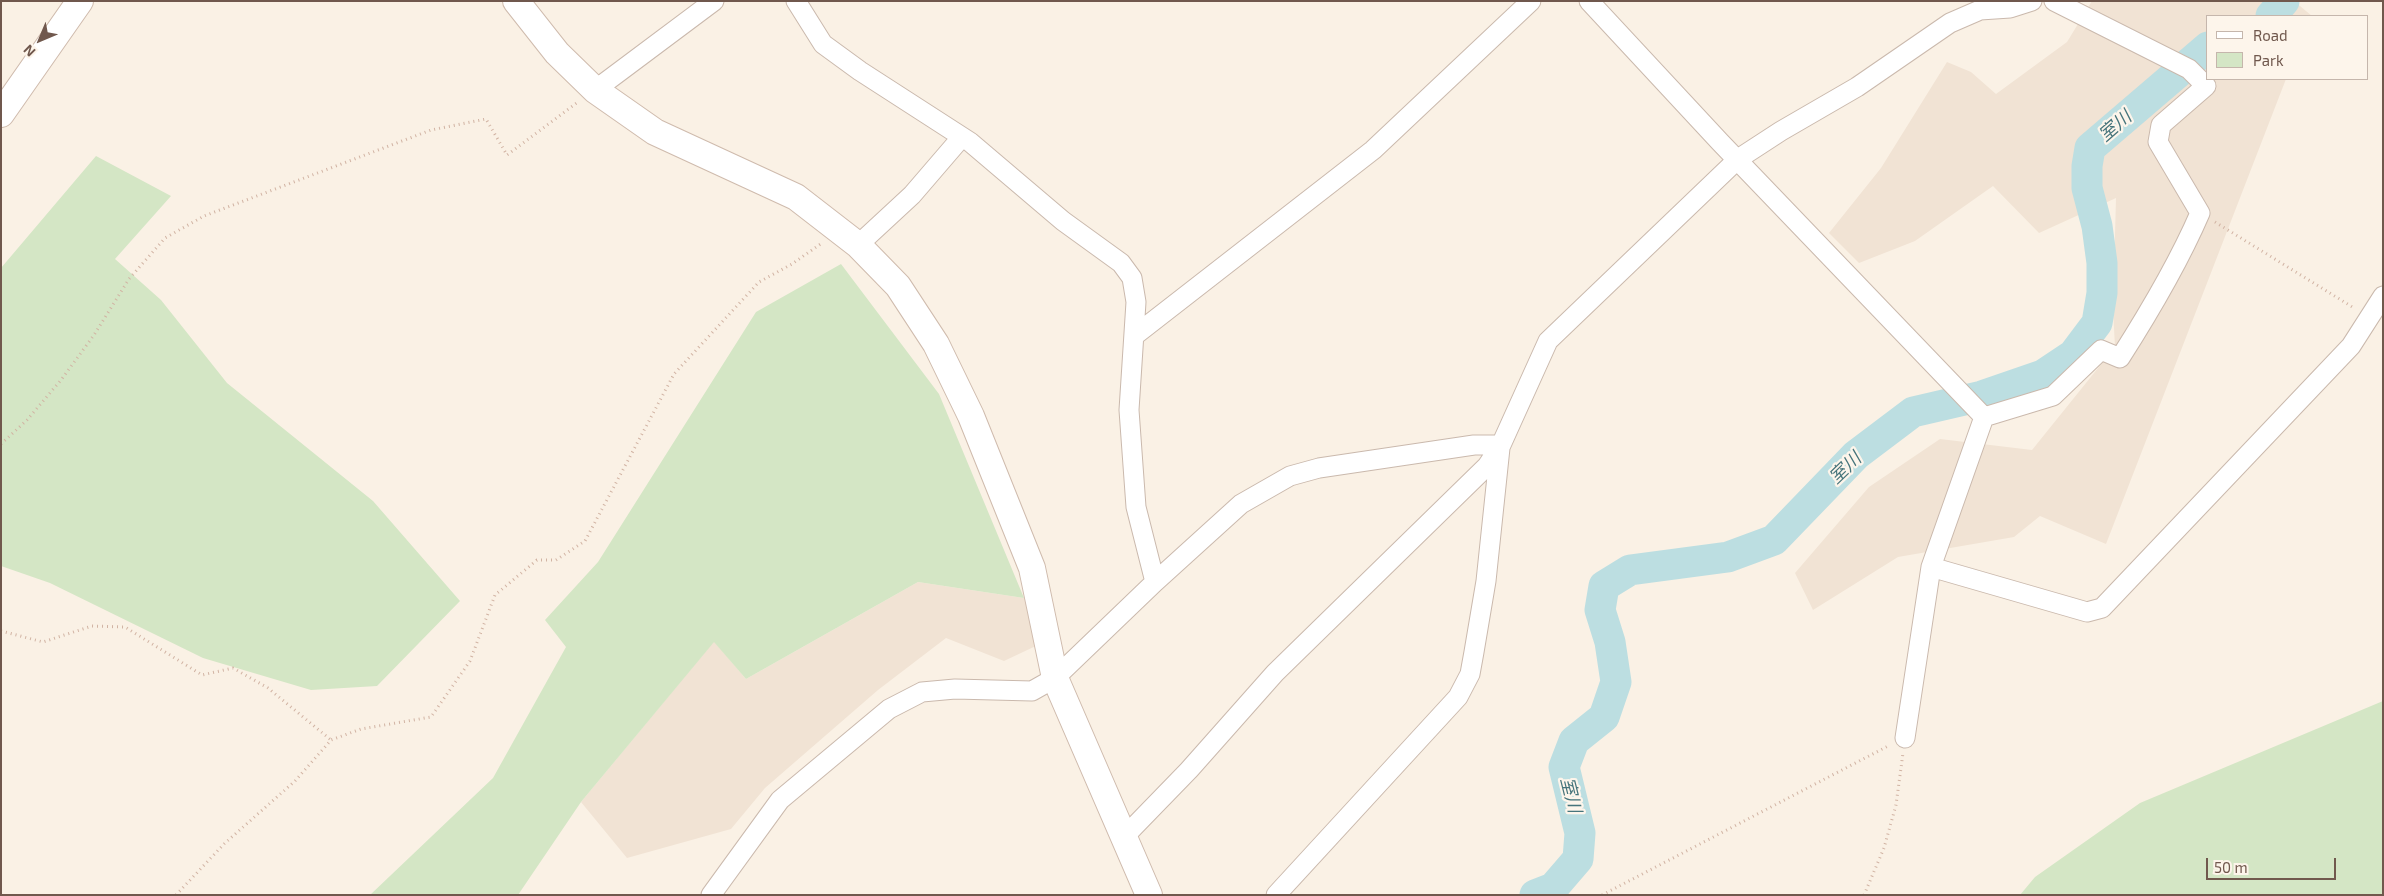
<!DOCTYPE html>
<meta charset="utf-8">
<style>
body{margin:0}
#map{position:relative;width:2384px;height:896px;overflow:hidden;background:#faf1e5;font-family:"Exo 2",sans-serif}
canvas{display:block}
.frame{position:absolute;inset:0;border:2px solid #70584d;pointer-events:none}
.legend{position:absolute;left:2206px;top:15px;width:162px;height:65px;box-sizing:border-box;background:#fdf5eb;border:1px solid #c5b6ac;margin:0;padding:6px 9px;list-style:none;font-size:15px;color:#70584d}
.legend li{display:flex;align-items:center;gap:10px;height:25px}
.legend b{width:25px;border:1px solid #c5b6ac}
.north{position:absolute;left:15px;top:15px;width:50px;height:50px;-webkit-text-stroke:4px #fdf5eb;paint-order:stroke;rotate:225deg;font-size:14px;font-weight:700;line-height:20px;text-align:center;color:#70584d}
.north::after{content:'';display:block;margin:auto;width:18px;height:22px;background:#70584d;clip-path:polygon(50% 0,100% 100%,50% 72%,0 100%)}
.scale{position:absolute;left:2206px;top:858px;width:130px;height:22px;box-sizing:border-box;border:2px solid #70584d;border-top:0;padding-left:6px;font-size:15px;line-height:18px;white-space:nowrap;color:#70584d;-webkit-text-stroke:4px #fdf5eb;paint-order:stroke}
</style>
<div id="map">
<canvas width="2384" height="896"></canvas>
<div class="frame"></div>
<ul class="legend">
<li><b style="height:6px;background:#fff"></b>Road</li>
<li><b style="height:14px;background:#d4e6c5"></b>Park</li>
</ul>
<div class="north">N</div>
<div class="scale">50 m</div>
</div>
<script>
const ctx = document.querySelector('canvas').getContext('2d');
ctx.lineJoin = 'round';
function fillPath(path, color) { ctx.fillStyle = color; ctx.fill(path, 'evenodd'); }
function strokePath(path, color, width, dash) { ctx.strokeStyle = color; ctx.lineWidth = width; ctx.lineCap = dash ? 'butt' : 'round'; ctx.setLineDash(dash || []); ctx.stroke(path); }
function write(font, color, halo, rows, align = 'center') {
  ctx.font = font + ' "Exo 2","Noto Sans JP",sans-serif'; ctx.lineWidth = 4.5; ctx.setLineDash([]); ctx.textBaseline = 'middle'; ctx.strokeStyle = halo; ctx.fillStyle = color; for (const [text, x, y, turn = 0] of rows) {
    ctx.save(); ctx.translate(x, y); ctx.rotate((+turn || 0) * Math.PI / 180); ctx.textAlign = isNaN(turn) ? turn : align; if (halo) ctx.strokeText(text, 0, 0); ctx.fillText(text, 0, 0); ctx.restore();
  }
}
fillPath(new Path2D(`
 M2092 1H2294L2312 16H2208V79H2286L2106 544 2040 516 2014 537 1898 557 1813 610 1795 573 1869 487 1940 439 2032 450 2115 347 2113 309 2116 198 2039 233 1993 186 1915 241 1859 263 1829 233 1881 168 1947 62 1971 72 1996 94 2067 42Z
 M918 582 1024 598 1040 644 1004 661 946 638 878 690 765 788 731 829 627 858 581 802 714 641 746 679Z`), '#f1e3d4');
fillPath(new Path2D(`
 M96 156 171 196 115 259 161 300 227 383 373 501 460 601 377 686 311 690 203 658 50 583 1 566V268Z
 M841 264 939 394 1024 598 918 582 746 679 714 642 581 802 518 895H370L493 778 566 647 545 620 598 562 756 312Z
 M2383 701V895H2020L2035 877 2140 803Z`), '#d4e6c5');
strokePath(new Path2D(`
 M2271 16 2284 1
 M1535 895 1553 888 1578 859 1580 833 1564 767 1574 741 1604 717 1616 682 1610 642 1600 610 1604 586 1630 570 1728 557 1774 540 1856 455 1913 412 1982 396 2043 375 2073 355 2097 323 2102 293V263L2097 226 2087 188V166L2090 148 2208 47`), '#bcdee1', 31);
const street = new Path2D(`
 M796 1 823 44 860 71 970 142 1063 221 1121 263 1132 278 1136 302 1129 410 1136 507 1155 582
 M1589 1 1720 142 1984 417
 M595 90 714 1
 M858 245 912 195 961 138
 M1134 336 1373 150 1531 1
 M1984 417 2053 396 2101 350 2120 358C2150 311 2178 264 2200 213L2158 142 2161 125 2206 86 2189 69 2054 1
 M1931 567 2087 612 2102 608 2351 346 2383 296
 M1905 738 1931 567 1984 417
 M1123 838 1189 770 1275 673 1487 466 1501 445 1548 341 1738 159 1781 131 1857 87 1950 23 1980 10 2010 8 2032 1
 M711 895 780 800 889 709 922 692 955 689 1032 691 1055 678 1155 582 1241 504 1290 476 1319 468 1474 445H1501
 M1276 895 1458 697 1470 674 1474 652 1486 581 1500 448`);
const secondary = new Path2D(`
 M516 1 557 53 595 90 655 132 796 197 858 245 898 286 936 344 971 416 1032 568 1055 678 1149 895
 M1 114 80 1`);
strokePath(street, '#cab9ad', 21);
strokePath(secondary, '#cfbbad', 28);
strokePath(new Path2D(`
 M2215 222 2354 308
 M1 444 27 420 61 380 94 335 129 279 165 238 204 216 431 130 486 119 507 155 578 102
 M1 631 43 642 92 626 125 627 202 675 233 668 268 688 331 740
 M176 895 224 844 295 781 331 740 361 729 431 717 470 661 495 595 537 560H556L585 541 674 374 759 282 792 264 822 243
 M1602 895 1890 745
 M1864 895 1884 848 1896 805 1903 753`), '#d1b3a3', 3, [1, 4]);
strokePath(street, '#fff', 19);
strokePath(secondary, '#fff', 26);
write('italic 18px', '#46747b', '#fdf5eb', [
 ["室川",2115,126,-41],
 ["室川",1845,468,-44],
 ["室川",1571,795,76]
]);
</script>
